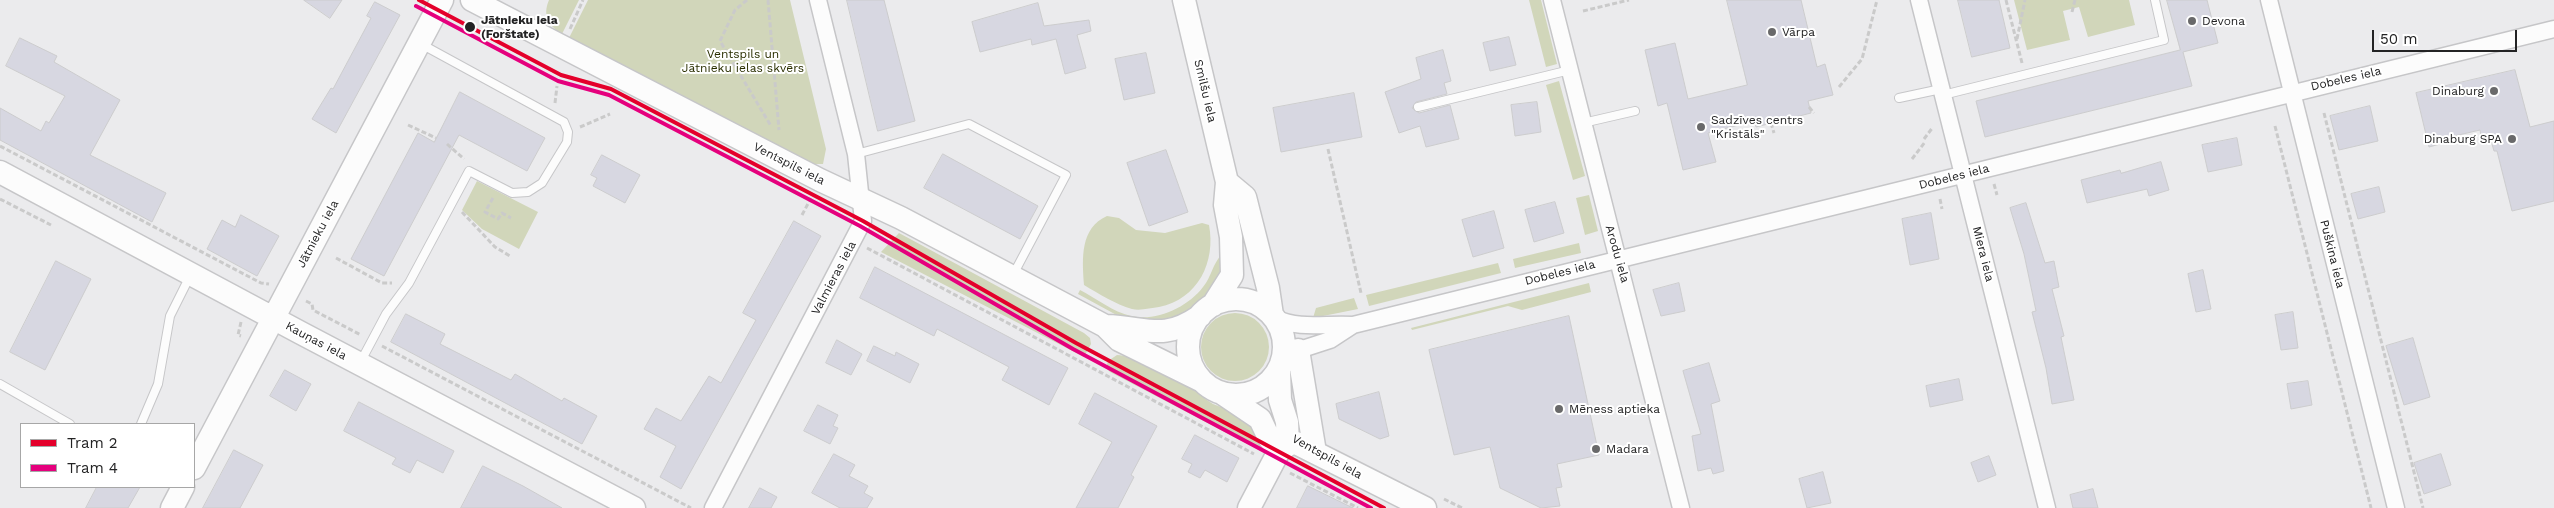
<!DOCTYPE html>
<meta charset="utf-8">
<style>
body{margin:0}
#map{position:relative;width:2554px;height:508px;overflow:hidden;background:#ebebed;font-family:"Work Sans",sans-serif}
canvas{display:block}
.legend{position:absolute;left:20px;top:423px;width:175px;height:65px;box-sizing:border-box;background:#fff;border:1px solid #a7a7a7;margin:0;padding:6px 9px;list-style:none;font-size:15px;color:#232324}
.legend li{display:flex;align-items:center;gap:10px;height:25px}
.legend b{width:25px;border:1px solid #a7a7a7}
.scale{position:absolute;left:2372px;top:30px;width:145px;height:22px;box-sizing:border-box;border:2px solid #232324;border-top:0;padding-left:6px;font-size:15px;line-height:18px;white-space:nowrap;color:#232324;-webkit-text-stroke:4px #fff;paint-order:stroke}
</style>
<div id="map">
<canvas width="2554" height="508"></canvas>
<ul class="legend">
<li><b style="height:6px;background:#e4002b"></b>Tram 2</li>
<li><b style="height:6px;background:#e5007d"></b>Tram 4</li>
</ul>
<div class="scale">50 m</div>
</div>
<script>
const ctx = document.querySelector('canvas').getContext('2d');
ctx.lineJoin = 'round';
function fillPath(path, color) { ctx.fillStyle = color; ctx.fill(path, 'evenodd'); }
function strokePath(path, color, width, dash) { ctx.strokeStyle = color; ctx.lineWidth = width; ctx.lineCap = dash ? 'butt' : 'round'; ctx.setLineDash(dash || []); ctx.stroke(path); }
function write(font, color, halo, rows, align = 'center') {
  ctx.font = font + ' "Work Sans",sans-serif'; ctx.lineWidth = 4; ctx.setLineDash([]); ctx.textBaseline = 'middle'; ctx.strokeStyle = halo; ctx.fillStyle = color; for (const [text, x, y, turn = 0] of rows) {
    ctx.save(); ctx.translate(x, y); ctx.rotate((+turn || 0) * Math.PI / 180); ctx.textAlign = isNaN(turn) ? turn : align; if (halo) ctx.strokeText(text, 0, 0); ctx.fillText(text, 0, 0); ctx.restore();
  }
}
fillPath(new Path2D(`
 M549 0H579L562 34C549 26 542 16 549 0Z
 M588 0H790L826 149 823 164H811L569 38Z
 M1529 0H1541L1557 64 1546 67Z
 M2014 0H2129L2135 25 2088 37 2079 7 2063 11 2070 40 2027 50Z
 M1559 81 1585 176 1573 180 1546 85Z
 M477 181 538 212 519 249 482 229 462 210Z
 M1589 195 1598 231 1585 235 1576 198Z
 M1107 216 1119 218 1136 230 1165 233 1202 223 1209 225C1216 262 1198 299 1159 307 1151 308 1140 311 1132 309 1115 304 1099 294 1084 285 1082 258 1080 228 1107 216Z
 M899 233 1084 333 1090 338 1091 344 1084 357 881 252Z
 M1579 243 1581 253 1515 268 1513 259Z
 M1225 252 1227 258 1214 289 1194 305 1179 322 1122 318 1078 294 1080 290C1096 298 1113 312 1131 316 1156 322 1188 307 1203 287 1212 277 1213 260 1225 252Z
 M1498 263 1501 273 1369 306 1366 295Z
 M1589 283 1591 292 1522 310 1508 306 1412 330 1411 328Z
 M1354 298 1358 309 1313 318 1316 308Z
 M1201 347a34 34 0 1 1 68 0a34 34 0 1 1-68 0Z
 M1117 355C1133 356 1172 373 1186 382 1196 388 1202 398 1213 404 1227 410 1240 412 1251 423 1259 430 1262 441 1261 451L1110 372 1106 368 1108 361Z`), '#d1d6ba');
const building = new Path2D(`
 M304 0H342L330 18Z
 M847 0H884L915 121 878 131Z
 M1727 0H1801L1817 67 1825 64 1833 95 1808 101 1811 113 1756 127 1754 121 1708 133 1716 162 1683 170 1667 103 1658 106 1645 50 1675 43 1688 99 1747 85Z
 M1958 0H1999L2010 48 1972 57Z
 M2167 0H2207L2218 43 2183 52 2192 86 1985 137 1976 101 2180 50Z
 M375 2 400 15 336 133 312 119 331 88 333 89 371 18 367 16Z
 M1038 3 1044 26 1089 20 1091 31 1077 35 1086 68 1065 74 1056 39 1032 45 1031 39 980 52 972 22Z
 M1509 37 1516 65 1490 71 1483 43Z
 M20 38 57 56 54 62 120 100 90 155 166 193 152 222 0 140V108L41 131 46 121 49 123 65 96 6 66Z
 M1443 50 1451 81 1444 83 1447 94 1416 102 1412 108 1419 113 1450 105 1459 139 1426 147 1420 126 1399 133 1385 92 1421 79 1416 58Z
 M1146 53 1155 93 1124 100 1115 59Z
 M2515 70 2530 127 2554 121V201L2512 211 2497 151H2494L2489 134 2481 136 2480 130 2450 137 2451 141 2429 147 2416 93Z
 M460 92 545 138 527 171 459 135 384 276 351 259 418 133 434 142Z
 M1354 93 1362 137 1281 152 1273 108Z
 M1537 102 1541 132 1515 136 1511 105Z
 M2370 106 2378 141 2339 150 2330 116Z
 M2237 138 2242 165 2208 172 2202 145Z
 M1166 150 1188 212 1149 226 1127 163Z
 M943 154 1038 206 1020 239 924 188Z
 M602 155 640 175 625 203 593 186 597 178 591 175Z
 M2161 162 2169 190 2149 196 2147 189 2087 203 2081 180 2120 170 2121 173Z
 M2379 187 2385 212 2358 219 2351 194Z
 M1555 202 1564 233 1534 242 1525 210Z
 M2026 203 2045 263 2054 261 2059 287 2052 289 2064 336 2061 337 2074 400 2052 404 2046 368 2032 312 2036 311 2024 254 2010 208Z
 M1494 211 1504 248 1473 257 1462 220Z
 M1931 213 1939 259 1910 265 1902 219Z
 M241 215 279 236 257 276 207 249 222 220 235 227Z
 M794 221 821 236 681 489 660 477 676 446 644 429 656 408 681 421 709 376 721 383 756 320 743 313Z
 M56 261 91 279 45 370 10 352Z
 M875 267 1068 368 1049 405 1002 380 1009 367 937 329 934 336 860 298Z
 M2203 270 2211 309 2196 312 2188 274Z
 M1679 283 1685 311 1661 316 1653 290Z
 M2293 312 2298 348 2281 350 2275 315Z
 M406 314 445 334 440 344 511 380 515 374 562 401 564 398 597 416 582 444 391 342Z
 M1569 316 1599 455 1557 464 1562 487 1556 488 1560 506 1541 508 1500 488 1490 447 1454 455 1429 350Z
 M2413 338 2430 397 2404 405 2386 346Z
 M837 340 862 354 851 375 826 363Z
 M874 346 895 356 896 352 919 364 910 383 867 361Z
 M1709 363 1720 401 1711 404 1724 471 1713 474 1711 468 1698 471 1692 436 1701 434 1683 371Z
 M285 370 311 384 296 411 270 396Z
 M1959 379 1963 400 1930 407 1926 386Z
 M2308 381 2312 405 2291 409 2287 384Z
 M1379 392 1389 436 1380 439 1339 419 1336 404Z
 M1095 393 1157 426 1131 475 1134 477 1118 508H1076L1112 442 1079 424Z
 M359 402 454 451 443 473 417 460 410 473 392 464 396 458 344 431Z
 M818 405 838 415 833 426 838 428 830 444 804 431Z
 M1195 435 1239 458 1227 482 1205 470 1200 478 1188 472 1192 464 1182 459Z
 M234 450 263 465 240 508H203Z
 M834 454 855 465 849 476 868 486 864 493 873 498 867 508H840L812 493Z
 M2441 454 2451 485 2424 494 2414 463Z
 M1989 456 1996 475 1978 482 1971 463Z
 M483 466 523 486 562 508H461Z
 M1823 472 1831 503 1807 508 1799 479Z
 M1308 486 1353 508H1297Z
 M97 487H140L128 508H86Z
 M760 488 777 497 771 508H749Z
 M2093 489 2098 508H2073L2070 495Z`);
fillPath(building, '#d7d7e1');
strokePath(building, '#cccccd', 1);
const lane = new Path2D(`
 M1943 95 2164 40 2155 0
 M1899 98 1941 89
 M1418 107 1570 70
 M1583 123 1635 111
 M856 154 969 124 1066 175 1013 275
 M361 361 386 314 409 283 469 171 512 193 528 192 542 183 567 142 568 132 564 122 421 44
 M0 384 70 424
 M141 424 158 384 170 316 190 276`);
const street = new Path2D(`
 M1552 0C1595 169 1639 338 1681 508
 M1919 0 2047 508
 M2269 0 2396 508
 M1275 318C1300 330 1326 323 1353 325L2554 29
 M1282 362 1293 352 1330 340 1353 325
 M713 508 863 221 856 154 818 0`);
const secondary = new Path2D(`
 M472 0 820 180 901 218 1105 326 1119 340 1202 381
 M1184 0 1227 182 1225 205 1231 237 1232 275 1213 305
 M0 172 301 333 634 508
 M1227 182 1245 197 1268 288 1272 315
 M1188 347a48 48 0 1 1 96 0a48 48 0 1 1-96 0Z
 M1106 326C1147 327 1162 342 1200 316
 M1298 350 1315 452
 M1223 394 1260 419 1269 438 1279 451
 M1288 439 1425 508
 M194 468 442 0
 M172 508 183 487
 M1249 508 1279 451 1288 445 1287 422 1280 400 1279 371`);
strokePath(lane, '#c6c6c8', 10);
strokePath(street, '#c6c6c8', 19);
strokePath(secondary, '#c6c6c8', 25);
strokePath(new Path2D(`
 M747 0 735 10 720 41 771 126
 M768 0 779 130
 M2006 0 2022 63
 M1583 11 1629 0
 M2072 12 2075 0
 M570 29 583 0
 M2017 39 2025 0
 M1839 87 1862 59 1877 0
 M555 103 557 86
 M1809 107 1814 113
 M2324 113 2423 508
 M1771 123 1774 133
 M408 125 436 138
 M2275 126 2371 508
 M580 127 610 114
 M1924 139 1933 127
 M447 144 464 159
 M0 146 261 283 269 284
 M1328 149 1361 293
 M1912 159 1925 142
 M1994 184 1997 195
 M493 198 485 212 498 219 502 213 511 218
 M0 199 51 225
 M1940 199 1942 209
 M462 212 495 247 510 256
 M802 215 811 198
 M867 248 1254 454
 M336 258 382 283H392
 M306 301 312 304 313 310 361 335
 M241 322 238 335 241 336
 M382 346 691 508
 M1290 473 1358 508
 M1444 499 1462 508`), '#cacaca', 3, [5, 2.5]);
strokePath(lane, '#fcfcfc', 8);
strokePath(street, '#fcfcfc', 16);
strokePath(secondary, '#fcfcfc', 22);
strokePath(new Path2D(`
 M419 0 561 75 611 89 863 221 1076 343 1384 508`), '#e4002b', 4);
strokePath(new Path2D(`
 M416 6 558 81 609 95 860 226 1073 349 1371 508`), '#e5007d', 4);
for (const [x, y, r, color] of [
 [2192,21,5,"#69696a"],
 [470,27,6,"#232324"],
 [1772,32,5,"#69696a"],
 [2494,91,5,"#69696a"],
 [1701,127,5,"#69696a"],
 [2512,139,5,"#69696a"],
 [1559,409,5,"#69696a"],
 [1596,449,5,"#69696a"]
]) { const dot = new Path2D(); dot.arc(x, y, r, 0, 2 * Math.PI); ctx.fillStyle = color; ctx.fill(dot); strokePath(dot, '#fff', 2); }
write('bold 12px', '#232324', '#fff', [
 ["Jātnieku iela",481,20],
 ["(Forštate)",481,34]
], 'left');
write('12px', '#232324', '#fff', [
 ["Devona",2202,21],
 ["Vārpa",1782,32],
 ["Dinaburg",2484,91,"right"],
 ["Sadzīves centrs",1711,120],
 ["\"Kristāls\"",1711,134],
 ["Dinaburg SPA",2502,139,"right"],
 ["Mēness aptieka",1569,409],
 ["Madara",1606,449]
], 'left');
write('12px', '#2a2f00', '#fff', [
 ["Ventspils un",743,54],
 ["Jātnieku ielas skvērs",743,68]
]);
write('12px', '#232324', '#fff', [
 ["Dobeles iela",2346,79,-13],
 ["Smilšu iela",1205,91,77],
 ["Ventspils iela",789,164,27],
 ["Dobeles iela",1954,177,-14],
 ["Jātnieku iela",318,234,-62],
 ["Arodu iela",1617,254,74],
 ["Miera iela",1983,254,76],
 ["Puškina iela",2332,254,76],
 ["Dobeles iela",1560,273,-14],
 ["Valmieras iela",834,278,-62],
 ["Kauņas iela",316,341,28],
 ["Ventspils iela",1327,457,29]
]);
</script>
